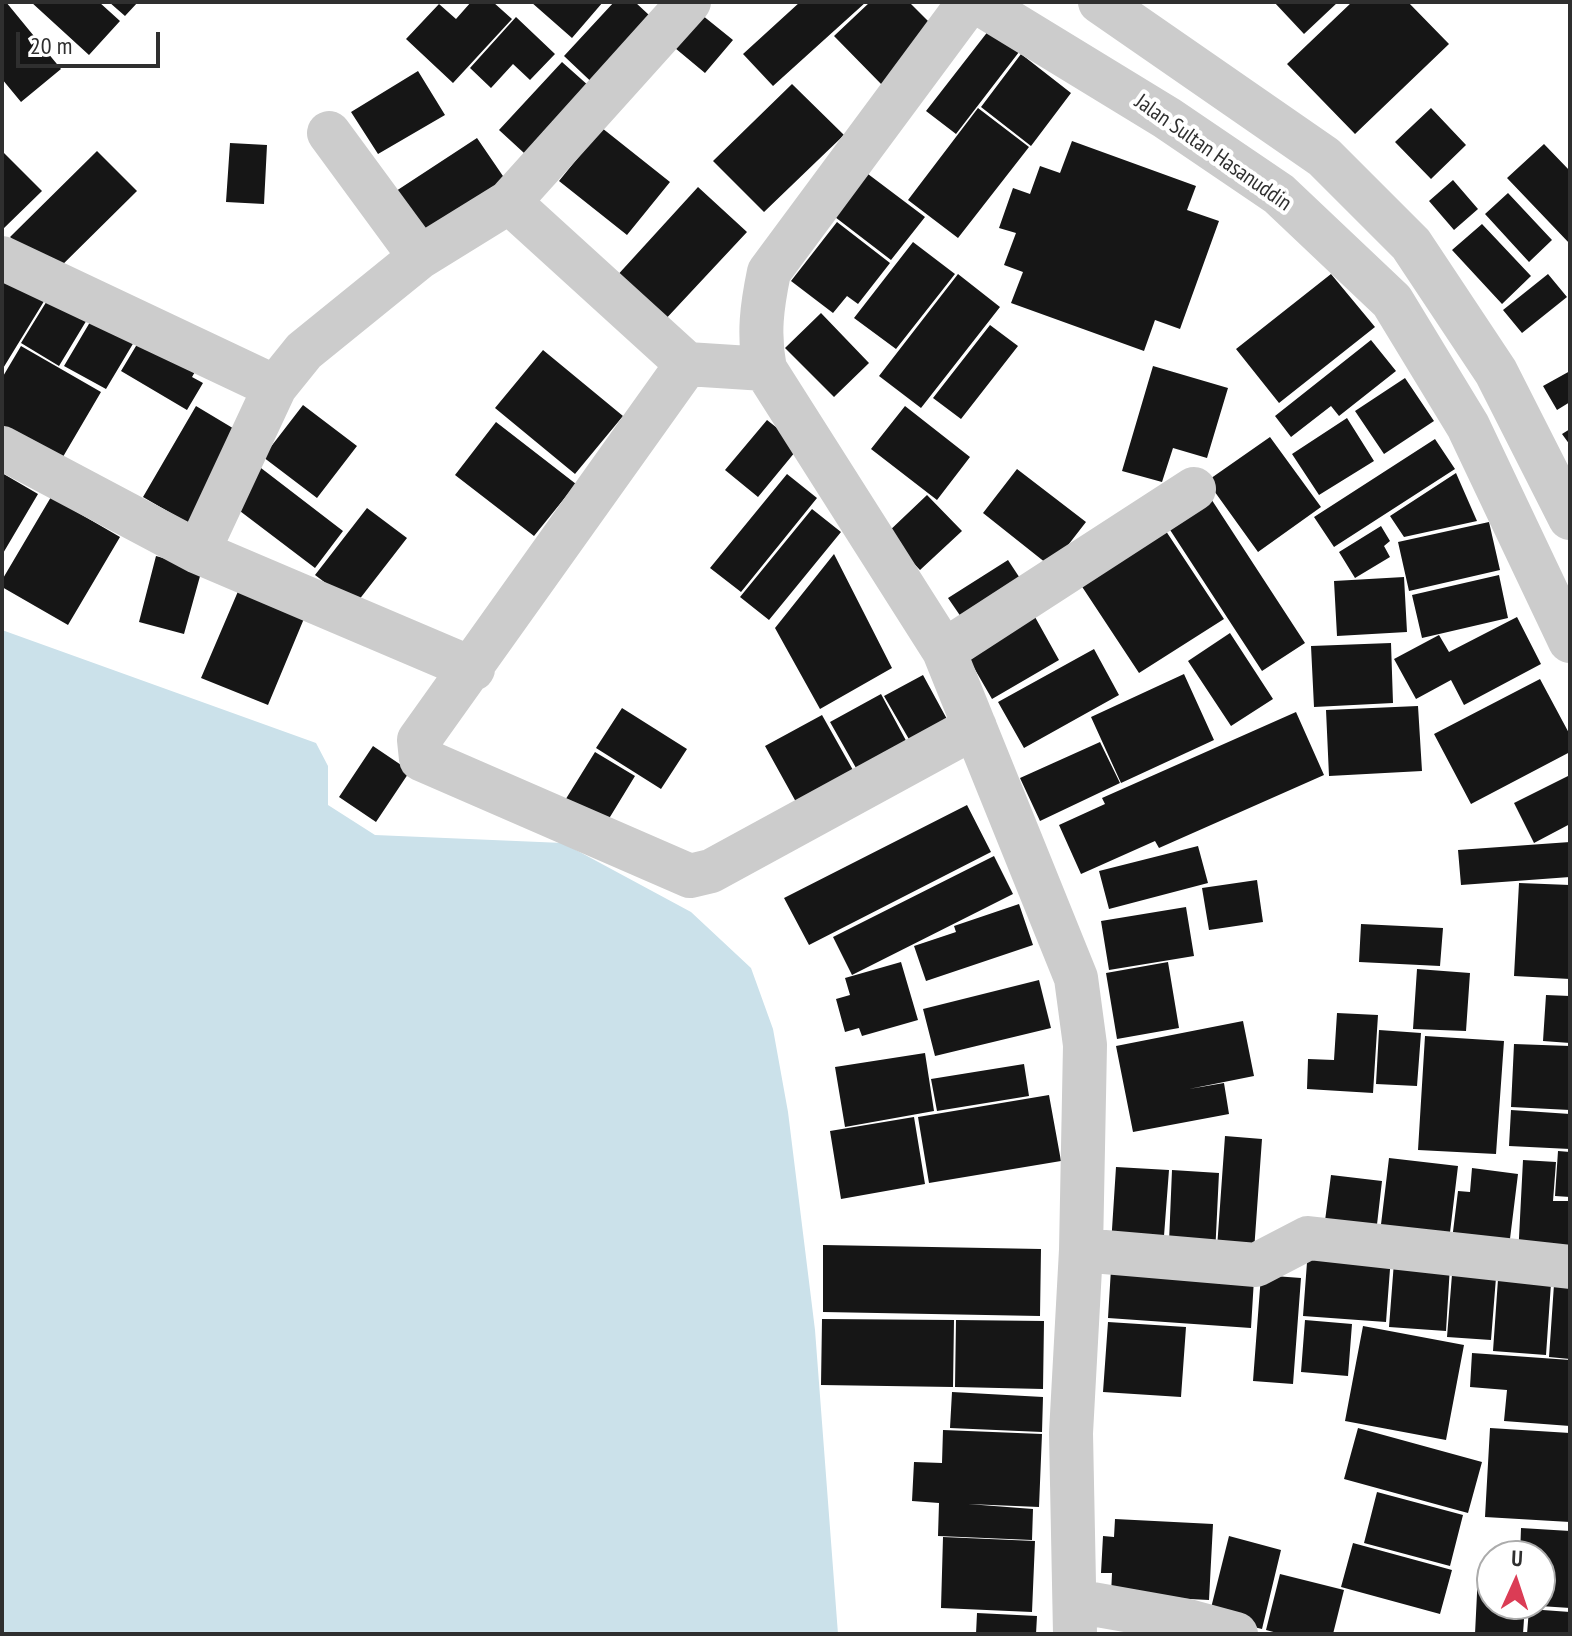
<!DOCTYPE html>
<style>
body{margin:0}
#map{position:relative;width:1572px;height:1636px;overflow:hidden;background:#fff;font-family:"PT Sans Narrow",sans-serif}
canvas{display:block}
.frame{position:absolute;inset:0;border:4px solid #2f2f2f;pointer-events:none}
.north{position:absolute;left:1476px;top:1540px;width:80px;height:80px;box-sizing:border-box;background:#fff;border:2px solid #acacac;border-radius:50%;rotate:3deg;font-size:22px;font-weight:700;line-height:32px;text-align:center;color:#2f2f2f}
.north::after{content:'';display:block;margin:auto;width:28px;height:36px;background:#db3c55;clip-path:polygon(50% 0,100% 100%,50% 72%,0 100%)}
.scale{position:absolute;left:16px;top:32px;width:144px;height:36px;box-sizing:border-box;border:4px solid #2f2f2f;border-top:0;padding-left:10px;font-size:24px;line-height:28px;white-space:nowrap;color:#2f2f2f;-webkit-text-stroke:6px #fff;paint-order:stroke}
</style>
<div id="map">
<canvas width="1572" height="1636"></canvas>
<div class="frame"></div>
<div class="north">U</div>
<div class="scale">20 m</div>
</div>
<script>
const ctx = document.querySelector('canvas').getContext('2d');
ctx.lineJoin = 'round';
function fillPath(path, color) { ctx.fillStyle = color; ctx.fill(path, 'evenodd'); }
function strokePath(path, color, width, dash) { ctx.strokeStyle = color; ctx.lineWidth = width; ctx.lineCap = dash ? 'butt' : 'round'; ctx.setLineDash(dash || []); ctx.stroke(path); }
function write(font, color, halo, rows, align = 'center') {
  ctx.font = font + ' "PT Sans Narrow",sans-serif'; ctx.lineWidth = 8; ctx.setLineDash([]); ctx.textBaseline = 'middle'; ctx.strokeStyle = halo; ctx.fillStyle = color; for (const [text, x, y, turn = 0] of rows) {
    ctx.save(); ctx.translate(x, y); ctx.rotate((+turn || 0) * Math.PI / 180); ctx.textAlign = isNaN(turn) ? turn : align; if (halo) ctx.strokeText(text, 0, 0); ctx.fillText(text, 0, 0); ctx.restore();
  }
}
fillPath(new Path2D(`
 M2 630 316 743 328 766V805L375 835 563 843 691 912 751 968 773 1029 788 1112 815 1330 838 1634H2Z`), '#cbe1ea');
fillPath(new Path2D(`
 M2 2H6L61 69 21 102 2 79Z
 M31 2H99L120 21 89 55Z
 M109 2H138L125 16Z
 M471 2H493L512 19 453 83 406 39 439 4 456 19Z
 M531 2H603L572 38Z
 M614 2H635L649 15 601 91 564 56Z
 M800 2H866L773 86 743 54Z
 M870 2H909L939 32 883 86 834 36Z
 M1274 2H1338L1304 34Z
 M1352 2H1408L1449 44 1355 134 1287 64Z
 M702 15 733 40 705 73 675 48Z
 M516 17 555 54 530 80 513 64 491 88 470 68Z
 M989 30 1019 52 956 134 926 111Z
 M1021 54 1071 93 1031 146 981 107Z
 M562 62 599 95 536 164 499 130Z
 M418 71 445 115 378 154 351 112Z
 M792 84 844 135 764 212 713 161Z
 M978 108 1029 147 958 238 908 200Z
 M1431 108 1466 145 1431 179 1395 142Z
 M602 128 670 182 627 235 559 181Z
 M477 138 505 179 421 234 393 193Z
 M1072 141 1196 186 1187 210 1219 221 1180 329 1155 320 1144 351 1011 303 1023 272 1004 265 1016 233 999 228 1013 188 1030 194 1040 166 1060 173Z
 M230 143 267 145 264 204 226 202Z
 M1544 144 1570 171V244L1507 178Z
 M97 151 137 191 50 277 10 237Z
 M4 153 42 191 2 230V155Z
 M868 174 925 217 891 260 835 217Z
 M1453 180 1478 209 1454 230 1429 201Z
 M698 187 747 232 662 323 614 279Z
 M1508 193 1552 240 1529 262 1485 214Z
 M837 222 890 263 858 304 847 296 833 313 791 281Z
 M1482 224 1531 276 1502 304 1452 250Z
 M913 242 955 274 896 349 854 318Z
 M2 271 46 298 2 370Z
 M958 274 1000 307 921 408 879 376Z
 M1331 274 1375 327 1279 403 1236 349Z
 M1548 274 1567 297 1522 333 1503 310Z
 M53 291 91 313 59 366 21 343Z
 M96 312 137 337 106 389 64 366Z
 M821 313 869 363 834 397 785 348Z
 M990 325 1018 346 961 419 933 398Z
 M145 331 200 363 192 377 203 383 187 410 121 371Z
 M1371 340 1396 371 1339 416 1331 406 1291 437 1275 416Z
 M21 346 101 392 57 467 2 434V378Z
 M543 350 623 416 575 474 495 408Z
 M1153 366 1228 388 1207 458 1173 448 1162 482 1122 471Z
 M1570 371V402L1557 410 1543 386Z
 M1405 378 1434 421 1384 454 1355 411Z
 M303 405 357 446 317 498 263 457Z
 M196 406 246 436 193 526 143 497Z
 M905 406 970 457 937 500 871 449Z
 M1347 418 1374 461 1319 495 1292 454Z
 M767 420 800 446 758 497 725 470Z
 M496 422 576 484 534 536 455 475Z
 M1570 429V445L1562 434Z
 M1270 437 1321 507 1258 552 1207 481Z
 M1435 439 1455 469 1334 547 1314 517Z
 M261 468 343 531 315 568 232 505Z
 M1017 469 1086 522 1051 567 983 513Z
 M2 473 38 494 2 555Z
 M1456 473 1477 521 1404 537 1390 516Z
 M787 474 817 498 741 592 710 568Z
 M1204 488 1305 643 1262 671 1161 516Z
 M927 495 962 531 920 570 886 534Z
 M51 497 120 537 68 625 2 587V580Z
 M367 508 407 538 355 605 315 575Z
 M812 509 841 532 769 620 740 597Z
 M1158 519 1224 619 1139 673 1073 573Z
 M1489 522 1500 570 1409 591 1398 542Z
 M1381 526 1390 541 1384 546 1390 557 1355 578 1339 552Z
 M834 554 892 668 820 709 775 628Z
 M156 556 202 569 184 634 139 622Z
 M1008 560 1029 592 970 630 948 598Z
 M1499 575 1508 618 1422 638 1412 595Z
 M1404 577 1407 632 1337 636 1334 581Z
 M242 582 308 609 268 705 201 678Z
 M1030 608 1059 660 992 699 962 647Z
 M1517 617 1541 664 1464 705 1451 680 1416 699 1394 659 1439 635 1449 652Z
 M1230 633 1273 699 1231 726 1188 661Z
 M1391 643 1393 703 1314 707 1311 646Z
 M1094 649 1119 695 1024 748 998 702Z
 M1184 674 1214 740 1121 783 1091 717Z
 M923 675 948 721 910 741 884 696Z
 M1540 679 1570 735V752L1471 804 1434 734Z
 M881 694 910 748 860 775 830 722Z
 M1418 706 1422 771 1329 776 1326 710Z
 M622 708 687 749 661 789 596 748Z
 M1296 712 1324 775 1159 848 1155 841 1081 874 1059 825 1105 804 1102 798Z
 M822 715 858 779 801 811 765 746Z
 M1100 742 1120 783 1040 821 1020 778Z
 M373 746 410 771 376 822 339 797Z
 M595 752 635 776 599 835 559 810Z
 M1570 775V824L1534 843 1514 803Z
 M967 805 991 852 809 945 784 898Z
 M1570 842V877L1461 885 1458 850Z
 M1198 846 1208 883 1109 909 1099 871Z
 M994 856 1013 894 852 975 833 937Z
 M1257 880 1263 922 1209 930 1202 888Z
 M1519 883 1570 885V979L1514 976Z
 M1019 904 1033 945 926 981 914 946 956 932 954 926Z
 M1186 907 1194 956 1109 970 1101 921Z
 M1361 924 1443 928 1440 966 1359 962Z
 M901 962 918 1020 862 1036 859 1028 845 1032 836 999 850 995 845 978Z
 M1168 962 1179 1028 1117 1039 1106 973Z
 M1417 969 1470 973 1466 1031 1413 1029Z
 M1039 980 1051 1028 935 1056 923 1009Z
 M1546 995 1570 996V1043L1543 1041Z
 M1337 1013 1378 1015 1373 1093 1307 1089 1308 1059 1334 1060Z
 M1243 1021 1254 1076 1189 1089 1224 1083 1229 1114 1133 1132 1116 1046Z
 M1379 1030 1421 1033 1417 1086 1376 1084Z
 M1425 1036 1504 1041 1496 1154 1418 1150Z
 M1514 1044 1570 1046V1110L1511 1107Z
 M925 1053 934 1111 845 1127 835 1067Z
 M1024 1064 1029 1096 937 1111 931 1079Z
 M1049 1095 1061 1161 929 1183 918 1117Z
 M1511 1110 1570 1114V1149L1509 1146Z
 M914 1117 925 1184 841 1199 830 1131Z
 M1225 1136 1262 1139 1254 1251 1217 1248Z
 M1558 1151 1570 1152V1197L1555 1196Z
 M1389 1158 1458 1166 1448 1249 1379 1241Z
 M1523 1160 1556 1162 1553 1201H1570V1260L1518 1257Z
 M1116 1167 1169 1170 1163 1249 1111 1245Z
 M1472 1168 1518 1174 1508 1255 1451 1248 1458 1191 1470 1192Z
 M1172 1170 1219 1173 1215 1255 1169 1242Z
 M1331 1175 1382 1181 1375 1242 1323 1236Z
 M823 1245 1041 1249 1040 1316 823 1312Z
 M1308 1249 1391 1256 1386 1322 1303 1316Z
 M1394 1262 1450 1266 1446 1331 1389 1327Z
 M1453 1262 1497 1265 1491 1340 1447 1337Z
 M1499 1265 1552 1269 1546 1355 1493 1351Z
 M1111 1269 1254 1279 1251 1328 1108 1318Z
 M1555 1270 1570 1271V1359L1549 1357Z
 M1261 1275 1301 1278 1293 1384 1253 1381Z
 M822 1319 954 1320 953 1387 821 1385Z
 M956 1320 1044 1321 1043 1389 955 1387Z
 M1305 1320 1352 1324 1348 1376 1301 1372Z
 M1108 1322 1186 1327 1181 1397 1103 1392Z
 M1363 1326 1464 1345 1446 1440 1345 1421Z
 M1472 1353 1570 1360V1426L1504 1421 1507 1390 1470 1387Z
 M952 1392 1043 1397 1042 1432 950 1428Z
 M1358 1428 1482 1462 1468 1513 1344 1479Z
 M1490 1428 1570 1433V1522L1485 1517Z
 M943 1430 1042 1434 1039 1507 968 1504 1033 1509 1032 1540 938 1536 939 1503 912 1501 914 1462 942 1463Z
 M1377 1492 1463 1515 1450 1566 1364 1543Z
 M1115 1519 1213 1524 1209 1600 1111 1595 1112 1573H1101L1103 1536 1114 1537Z
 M1521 1528 1570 1531V1608L1540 1606V1556H1520Z
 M1229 1536 1281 1550 1262 1629 1209 1616Z
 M943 1537 1035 1541 1032 1612 941 1608Z
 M1353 1543 1452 1570 1440 1614 1341 1587Z
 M1478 1573H1492V1604H1525L1523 1634H1475Z
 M1280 1574 1344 1590 1333 1634H1281L1266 1630Z
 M1529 1609 1570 1612V1634H1527Z
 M977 1613 1037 1616 1036 1634H976Z`), '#161616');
strokePath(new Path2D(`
 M969 2 769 272C762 306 758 334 765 369L944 651 1076 978 1085 1045 1081 1250 1071 1433 1075 1634
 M977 2 1167 118 1279 194 1392 301 1468 426 1570 641
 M1100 2 1324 157 1411 244 1496 372 1570 518
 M329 133 420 257
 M509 202 687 364 765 369
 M2 258 275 387
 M687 364 419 740 421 759 690 876 711 871 975 727
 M2 448 198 552 473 669
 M198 552 275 387 304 351 420 257 509 202 689 2
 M944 651 1194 489
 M1081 1250 1256 1265 1308 1238 1570 1267
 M1075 1601 1188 1621 1236 1634`), '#ccc', 44);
write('22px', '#2f2f2f', '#fff', [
 ["Jalan Sultan Hasanuddin",1213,153,35]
]);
</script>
